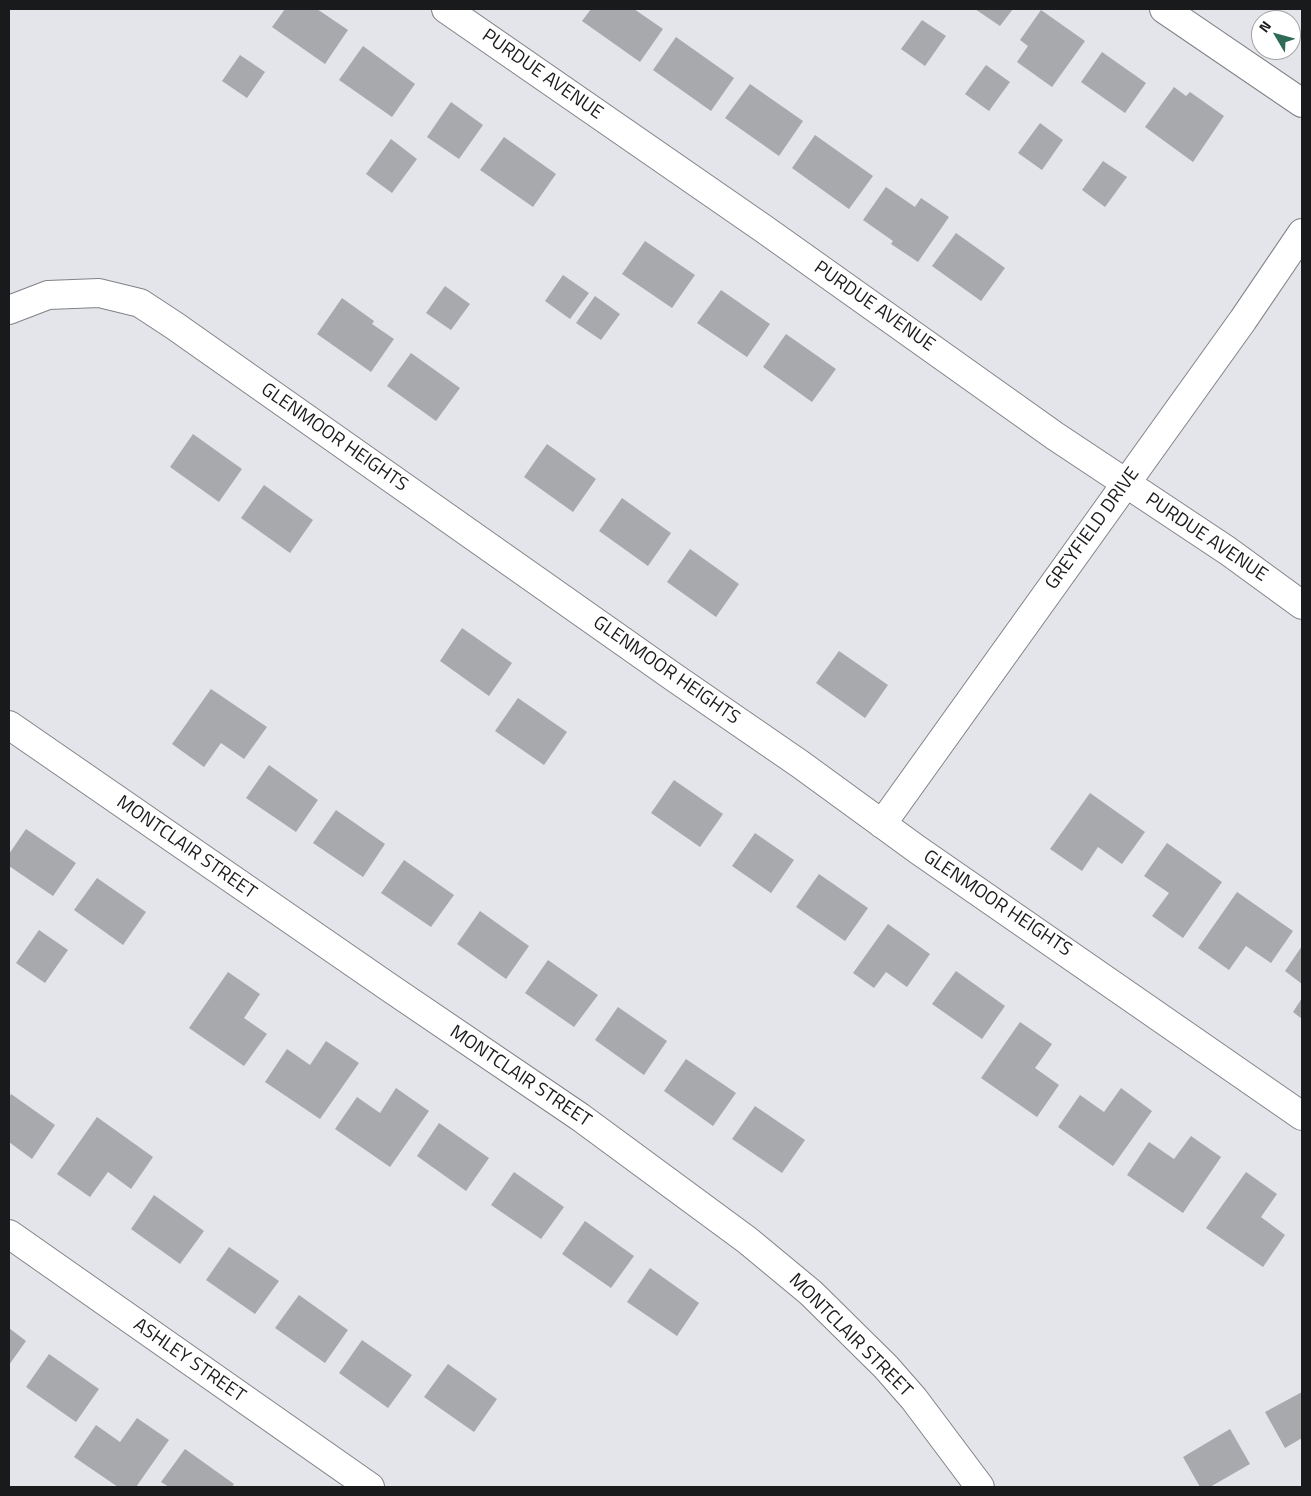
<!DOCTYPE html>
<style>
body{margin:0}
#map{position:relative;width:1311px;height:1496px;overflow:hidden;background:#e3e5ea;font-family:"Titillium Web",sans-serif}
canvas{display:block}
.frame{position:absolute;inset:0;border:10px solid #191a1c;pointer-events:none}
.north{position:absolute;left:1251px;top:10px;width:50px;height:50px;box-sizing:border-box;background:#fff;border:1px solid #a3a3a4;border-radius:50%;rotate:307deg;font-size:14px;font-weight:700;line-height:20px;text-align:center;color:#191a1c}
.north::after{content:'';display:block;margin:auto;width:18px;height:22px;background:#2e6a54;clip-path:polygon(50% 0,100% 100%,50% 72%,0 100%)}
</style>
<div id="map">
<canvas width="1311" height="1496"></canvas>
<div class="frame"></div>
<div class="north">N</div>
</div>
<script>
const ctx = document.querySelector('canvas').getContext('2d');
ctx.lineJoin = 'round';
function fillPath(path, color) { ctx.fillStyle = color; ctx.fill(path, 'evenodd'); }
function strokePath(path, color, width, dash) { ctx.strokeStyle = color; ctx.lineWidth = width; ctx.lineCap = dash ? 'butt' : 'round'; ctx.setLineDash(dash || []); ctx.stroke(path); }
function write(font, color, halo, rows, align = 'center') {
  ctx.font = font + ' "Titillium Web",sans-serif'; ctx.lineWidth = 4.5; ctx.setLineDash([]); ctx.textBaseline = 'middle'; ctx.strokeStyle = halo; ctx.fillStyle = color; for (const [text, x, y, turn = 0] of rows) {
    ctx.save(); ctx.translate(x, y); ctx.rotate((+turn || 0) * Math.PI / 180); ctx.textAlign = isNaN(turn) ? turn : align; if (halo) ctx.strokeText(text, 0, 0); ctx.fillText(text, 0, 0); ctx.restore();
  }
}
fillPath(new Path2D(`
 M285 9H317L348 30 325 64 272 27Z
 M591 9H634L663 29 640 62 582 21Z
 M975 9H1013L1000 26Z
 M1041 10 1085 41 1052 87 1017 62 1028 46 1020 40Z
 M922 20 946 36 925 66 901 49Z
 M676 37 734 78 711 111 653 70Z
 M363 46 415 84 392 117 339 80Z
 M1102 52 1146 83 1125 113 1081 82Z
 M240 55 265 72 247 98 222 81Z
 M986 65 1010 82 989 111 965 94Z
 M750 84 803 121 779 156 725 118Z
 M1174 87 1186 96 1190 92 1224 116 1193 162 1145 127Z
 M451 102 483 125 459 159 427 137Z
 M1040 123 1063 140 1042 170 1018 153Z
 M815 135 873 176 849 209 792 168Z
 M504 137 556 174 533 207 480 170Z
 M391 139 417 159 392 193 366 174Z
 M1103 161 1127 177 1105 207 1082 190Z
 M886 187 915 207 921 198 949 217 918 262 891 244 893 241 863 220Z
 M956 233 1005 268 981 301 932 266Z
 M645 241 695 275 672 308 622 274Z
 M563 275 589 293 570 319 545 301Z
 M445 286 470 304 451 330 426 313Z
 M721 290 770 324 747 357 697 323Z
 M595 296 620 314 601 340 576 323Z
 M342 298 374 321 372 324 394 339 371 372 317 334Z
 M786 334 836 369 812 402 763 367Z
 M411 353 460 388 436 421 387 386Z
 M193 434 242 469 219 502 170 467Z
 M547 444 596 479 573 512 524 477Z
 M264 485 313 520 290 553 241 518Z
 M622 498 671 533 648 566 599 531Z
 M690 549 739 584 716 617 667 582Z
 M462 628 512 663 489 696 440 661Z
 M839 651 888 685 865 718 816 683Z
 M211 689 267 727 244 759 221 743 204 767 172 744Z
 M518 698 567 732 544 765 495 731Z
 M269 765 318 800 296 832 246 798Z
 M674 780 723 814 700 847 651 813Z
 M1090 793 1145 832 1122 864 1098 847 1082 871 1050 849Z
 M336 810 385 844 363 877 313 843Z
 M26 829 76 863 53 896 9 866V854Z
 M755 833 794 860 771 893 732 866Z
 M1167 843 1222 882 1183 938 1152 916 1169 893 1144 876Z
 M404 860 454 895 431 927 381 893Z
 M819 874 868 908 845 941 796 907Z
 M97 878 146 912 123 945 74 910Z
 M1237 892 1293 931 1271 963 1246 946 1229 970 1198 948Z
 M480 911 529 946 506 979 457 944Z
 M888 924 930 954 907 987 886 972 874 988 853 973Z
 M39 930 68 950 45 983 16 963Z
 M1302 946V984L1285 971Z
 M548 960 598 995 574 1027 525 993Z
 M956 971 1005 1006 982 1039 932 1004Z
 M228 972 260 994 244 1018 267 1034 244 1066 189 1028Z
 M1302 998V1019L1293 1012Z
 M618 1007 667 1041 644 1075 595 1040Z
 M1020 1022 1052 1044 1035 1068 1059 1085 1037 1117 981 1078Z
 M326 1041 359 1063 320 1119 265 1082 287 1049 310 1065Z
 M686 1059 736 1093 713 1126 664 1091Z
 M396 1088 429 1111 390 1167 335 1129 357 1097 380 1113Z
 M1121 1088 1152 1111 1113 1166 1058 1127 1080 1095 1104 1112Z
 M11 1094 55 1125 32 1159 9 1142V1098Z
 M755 1106 805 1140 782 1173 732 1139Z
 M97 1117 153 1157 131 1189 108 1172 90 1197 57 1174Z
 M439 1123 489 1158 466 1191 417 1156Z
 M1191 1136 1221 1157 1183 1213 1127 1175 1149 1142 1174 1159Z
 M514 1172 564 1207 541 1239 491 1205Z
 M1246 1172 1277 1194 1261 1217 1285 1235 1263 1267 1206 1228Z
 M154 1195 204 1231 180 1264 131 1229Z
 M585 1221 634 1256 611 1288 562 1254Z
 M229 1247 279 1281 255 1314 206 1280Z
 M650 1268 699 1303 677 1336 627 1302Z
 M299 1295 348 1330 325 1363 275 1328Z
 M9 1328 26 1341 9 1365Z
 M362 1340 412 1375 388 1408 339 1373Z
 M49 1354 99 1389 76 1422 26 1387Z
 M448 1364 497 1399 474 1432 424 1397Z
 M1302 1392V1438L1285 1448 1265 1412Z
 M137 1418 169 1440 136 1487H118L74 1457 96 1425 120 1442Z
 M1230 1429 1250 1464 1210 1487H1200L1183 1457Z
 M185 1449 234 1484 232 1487H169L161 1482Z`), '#a7a9ad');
const minor = new Path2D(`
 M446 9 764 229 1055 436 1228 551 1302 605
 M1164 9 1302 103
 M9 310 48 295 99 293 140 303 175 326 675 678 800 764 918 850 1302 1116
 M9 725 390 988 580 1117 747 1240 811 1293 886 1367 914 1399 980 1487
 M882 824 1243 320 1302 233
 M9 1234 370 1487`);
strokePath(minor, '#808287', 30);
strokePath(minor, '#fff', 28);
write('19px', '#191a1c', '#fff', [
 ["PURDUE AVENUE",542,75,35],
 ["PURDUE AVENUE",874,307,35],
 ["GLENMOOR HEIGHTS",334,438,35],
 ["GREYFIELD DRIVE",1093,529,-54],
 ["PURDUE AVENUE",1206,538,34],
 ["GLENMOOR HEIGHTS",666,671,35],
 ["MONTCLAIR STREET",186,848,35],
 ["GLENMOOR HEIGHTS",997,904,34],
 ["MONTCLAIR STREET",520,1077,34],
 ["MONTCLAIR STREET",850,1336,45],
 ["ASHLEY STREET",189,1361,35]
]);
</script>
